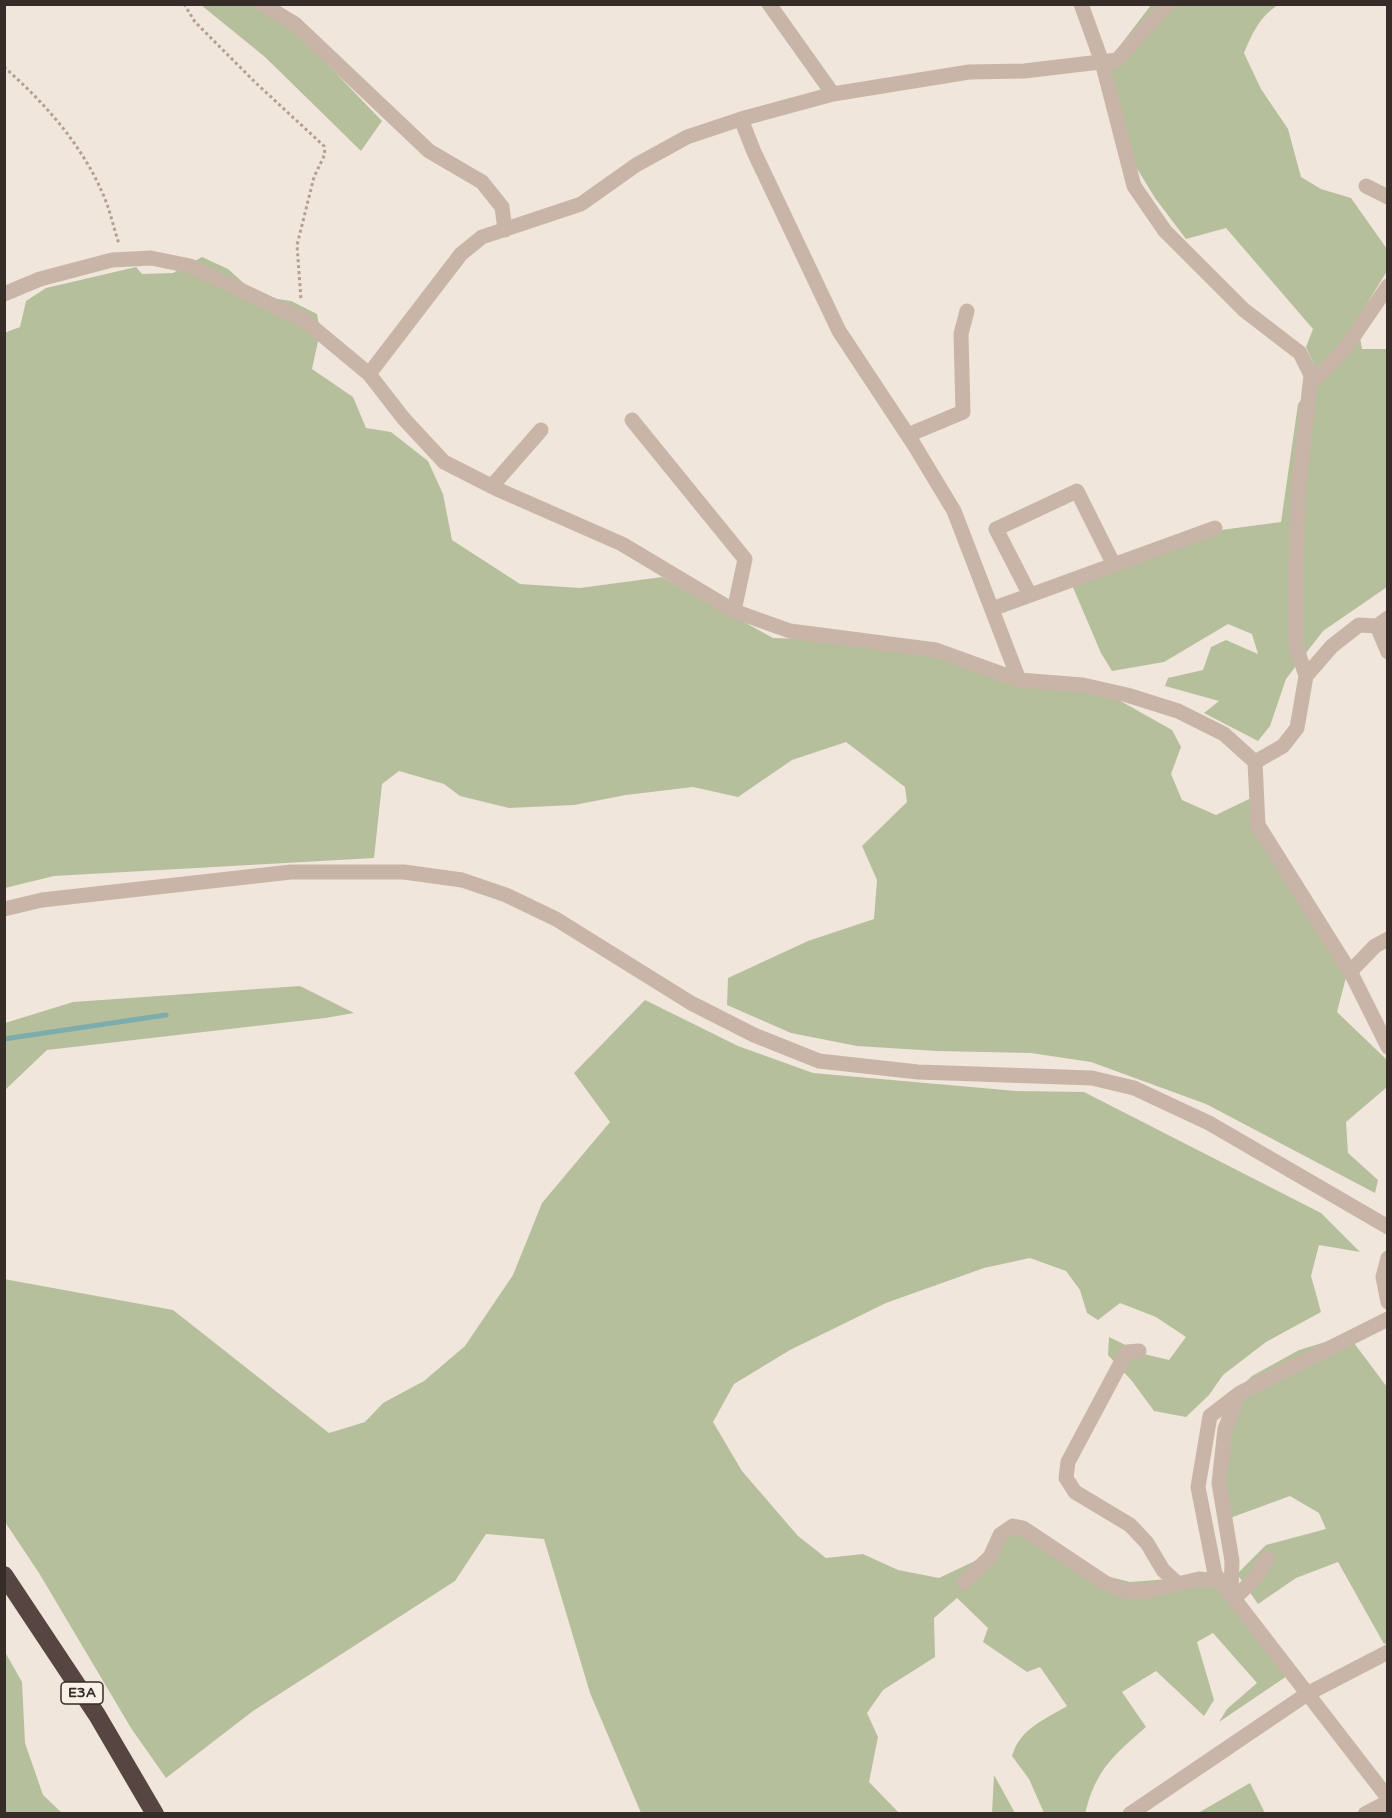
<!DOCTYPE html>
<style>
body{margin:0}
#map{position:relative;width:1392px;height:1818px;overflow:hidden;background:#f1e6dc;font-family:"Varela Round",sans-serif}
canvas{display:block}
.frame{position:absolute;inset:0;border:6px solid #362c28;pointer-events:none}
</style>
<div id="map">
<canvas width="1392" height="1818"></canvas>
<div class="frame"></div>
</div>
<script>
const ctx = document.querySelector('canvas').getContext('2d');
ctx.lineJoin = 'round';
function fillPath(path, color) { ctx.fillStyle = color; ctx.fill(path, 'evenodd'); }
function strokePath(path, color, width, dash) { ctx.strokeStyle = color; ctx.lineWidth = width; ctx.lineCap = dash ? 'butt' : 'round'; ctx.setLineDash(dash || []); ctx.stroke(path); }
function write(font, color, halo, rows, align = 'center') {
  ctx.font = font + ' "Varela Round",sans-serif'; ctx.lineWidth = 5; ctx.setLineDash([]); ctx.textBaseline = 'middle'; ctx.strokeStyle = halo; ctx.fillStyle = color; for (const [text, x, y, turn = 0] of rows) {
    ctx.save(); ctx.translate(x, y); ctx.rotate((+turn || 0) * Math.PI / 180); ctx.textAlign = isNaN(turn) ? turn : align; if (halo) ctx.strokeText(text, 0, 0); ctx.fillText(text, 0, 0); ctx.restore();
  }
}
fillPath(new Path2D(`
 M201 5H261L305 41 382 121 361 151 265 57Z
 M1151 5H1278C1260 16 1252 34 1244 53L1261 89 1288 129 1301 177 1321 189 1351 198 1387 249V271L1357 320 1362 349H1387V587L1323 631 1286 679 1270 726 1258 741 1204 713 1219 701 1165 686 1168 678 1203 670 1211 647 1226 640 1258 654 1252 634 1228 624 1164 662 1112 671 1101 653 1069 578 1221 530 1281 522 1298 404 1319 376 1306 347 1313 329 1226 228 1186 239 1155 198 1127 152 1109 60Z
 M202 257 228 269 258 296 291 301 317 314 320 332 312 369 353 397 366 428 391 432 428 461 443 494 452 540 520 584 580 588 662 577 773 638 928 643 990 677 1108 694 1172 730 1181 747 1171 774 1182 800 1216 815 1249 799 1349 966 1337 1012 1387 1060V1087L1346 1122 1348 1153 1378 1180 1375 1193 1206 1104 1091 1062 1031 1053 937 1051 857 1046 791 1033 727 1005 728 978 808 941 874 919 877 880 862 846 907 802 905 787 846 742 792 760 738 797 693 787 626 795 574 805 509 808 460 796 444 784 399 771 382 784 374 858 54 876 5 888 4 333 20 327 26 301 46 288 136 267 142 274 173 273Z
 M300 986 354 1013 325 1018 47 1050 5 1090V1023L73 1002Z
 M645 1000 738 1046 813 1073 1016 1091 1084 1092 1321 1213 1360 1252 1319 1245 1311 1276 1321 1312 1266 1342 1223 1375 1209 1395 1186 1417 1154 1411 1132 1381 1108 1355 1109 1337 1144 1354 1169 1360 1186 1337 1156 1317 1120 1303 1098 1320 1087 1313 1080 1290 1066 1271 1030 1258 984 1268 886 1303 790 1350 734 1384 713 1422 742 1471 798 1536 826 1558 863 1554 898 1570 939 1578 979 1559 1011 1529 1075 1568 1130 1582 1182 1578 1224 1589 1287 1676 1219 1722 1227 1709 1257 1683 1213 1633 1197 1642 1214 1700 1204 1716 1156 1671 1122 1692 1146 1727C1113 1756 1096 1769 1085 1814L1044 1813 1029 1779 1012 1756C1020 1728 1046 1719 1067 1706L1040 1667 1027 1672 983 1642 988 1628 957 1598 934 1618 935 1657 883 1690 867 1713 878 1737 869 1782 899 1813H641L590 1693 544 1539 486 1534 455 1581 253 1711 166 1778 131 1728 39 1573 5 1522 4 1279 173 1310 329 1433 365 1422 383 1403 424 1381 465 1346 513 1275 542 1203 610 1122 574 1073Z
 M1348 1335 1387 1387V1643L1384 1644 1338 1562 1296 1578 1258 1604 1237 1574 1266 1545 1326 1529 1319 1513 1290 1496 1230 1518 1224 1493 1228 1399 1252 1376 1299 1350Z
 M5 1652 22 1682 25 1743 43 1795 62 1813H5Z
 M994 1775 1015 1813H992Z
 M1250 1783 1265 1813H1198Z`), '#b6bf9c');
strokePath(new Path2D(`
 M4 1039 166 1015`), '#7cadac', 5);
strokePath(new Path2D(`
 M184 4 195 22 257 84 324 146 325 154 314 177 297 245 301 300
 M4 67C46 104 84 147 105 199 111 214 114 229 119 244`), '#b49f92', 3, [3, 3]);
strokePath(new Path2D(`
 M262 4 295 24 429 151 482 182 502 207 505 230
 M769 4 833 94
 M1081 4 1102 62 1134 186 1165 231 1244 310 1300 353 1311 375 1298 492 1296 582V646L1306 676 1297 728 1283 746 1255 762
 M741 119 754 152 839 331 913 443 954 511 1019 680
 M1366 186 1388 197
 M4 294 40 279 112 260 151 258 190 266 304 320 369 374 404 419 444 462 499 490 622 544 734 611 790 631 936 650 1019 680 1083 685 1127 695 1178 711 1224 734 1255 762 1258 825 1352 975 1388 1047
 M369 374 461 254 482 237 581 204 636 165 687 137 741 119 833 94 969 72 1024 71 1117 60 1168 4
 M1310 385 1345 349 1388 286
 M632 420 745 559 734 611
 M908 435 963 412 961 334 967 311
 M492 486 541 430
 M1030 595 996 529 1077 491 1114 565
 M992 609 1215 528
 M1377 626 1388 652
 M1306 676 1332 646 1359 625 1377 626 1388 618
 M1350 972 1375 946 1388 939
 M1388 1258 1383 1277 1388 1302
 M1388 1319 1240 1393 1210 1416 1198 1487 1215 1574 1388 1798
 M1139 1351 1127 1352 1125 1355 1068 1462 1066 1478 1075 1492 1130 1525 1147 1543 1163 1570 1177 1583
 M964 1582 990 1557 1000 1535 1013 1526 1023 1528 1107 1584 1126 1591H1148L1199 1579 1221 1581
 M1231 1595 1232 1561 1219 1483 1225 1429 1238 1396
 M1234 1599 1256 1577 1267 1558
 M1130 1814 1307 1694 1388 1652
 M1365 1814 1388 1802`), '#c9b5a8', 15);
strokePath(new Path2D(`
 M4 909 42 900 291 872H404L462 880 506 895 556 919 691 1003 754 1035 819 1061 918 1072 1092 1078 1134 1088 1209 1123 1388 1227`), '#c9b5a8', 15);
strokePath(new Path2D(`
 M4 1575 97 1715 155 1814`), '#564540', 18);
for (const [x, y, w] of [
 [82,1693,42]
]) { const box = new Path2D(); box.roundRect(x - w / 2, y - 11, w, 22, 4.5); ctx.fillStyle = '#f9f0e8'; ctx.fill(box); strokePath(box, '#362c28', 1.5); }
write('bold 14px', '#362c28', null, [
 ["E3A",82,1693]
]);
</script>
